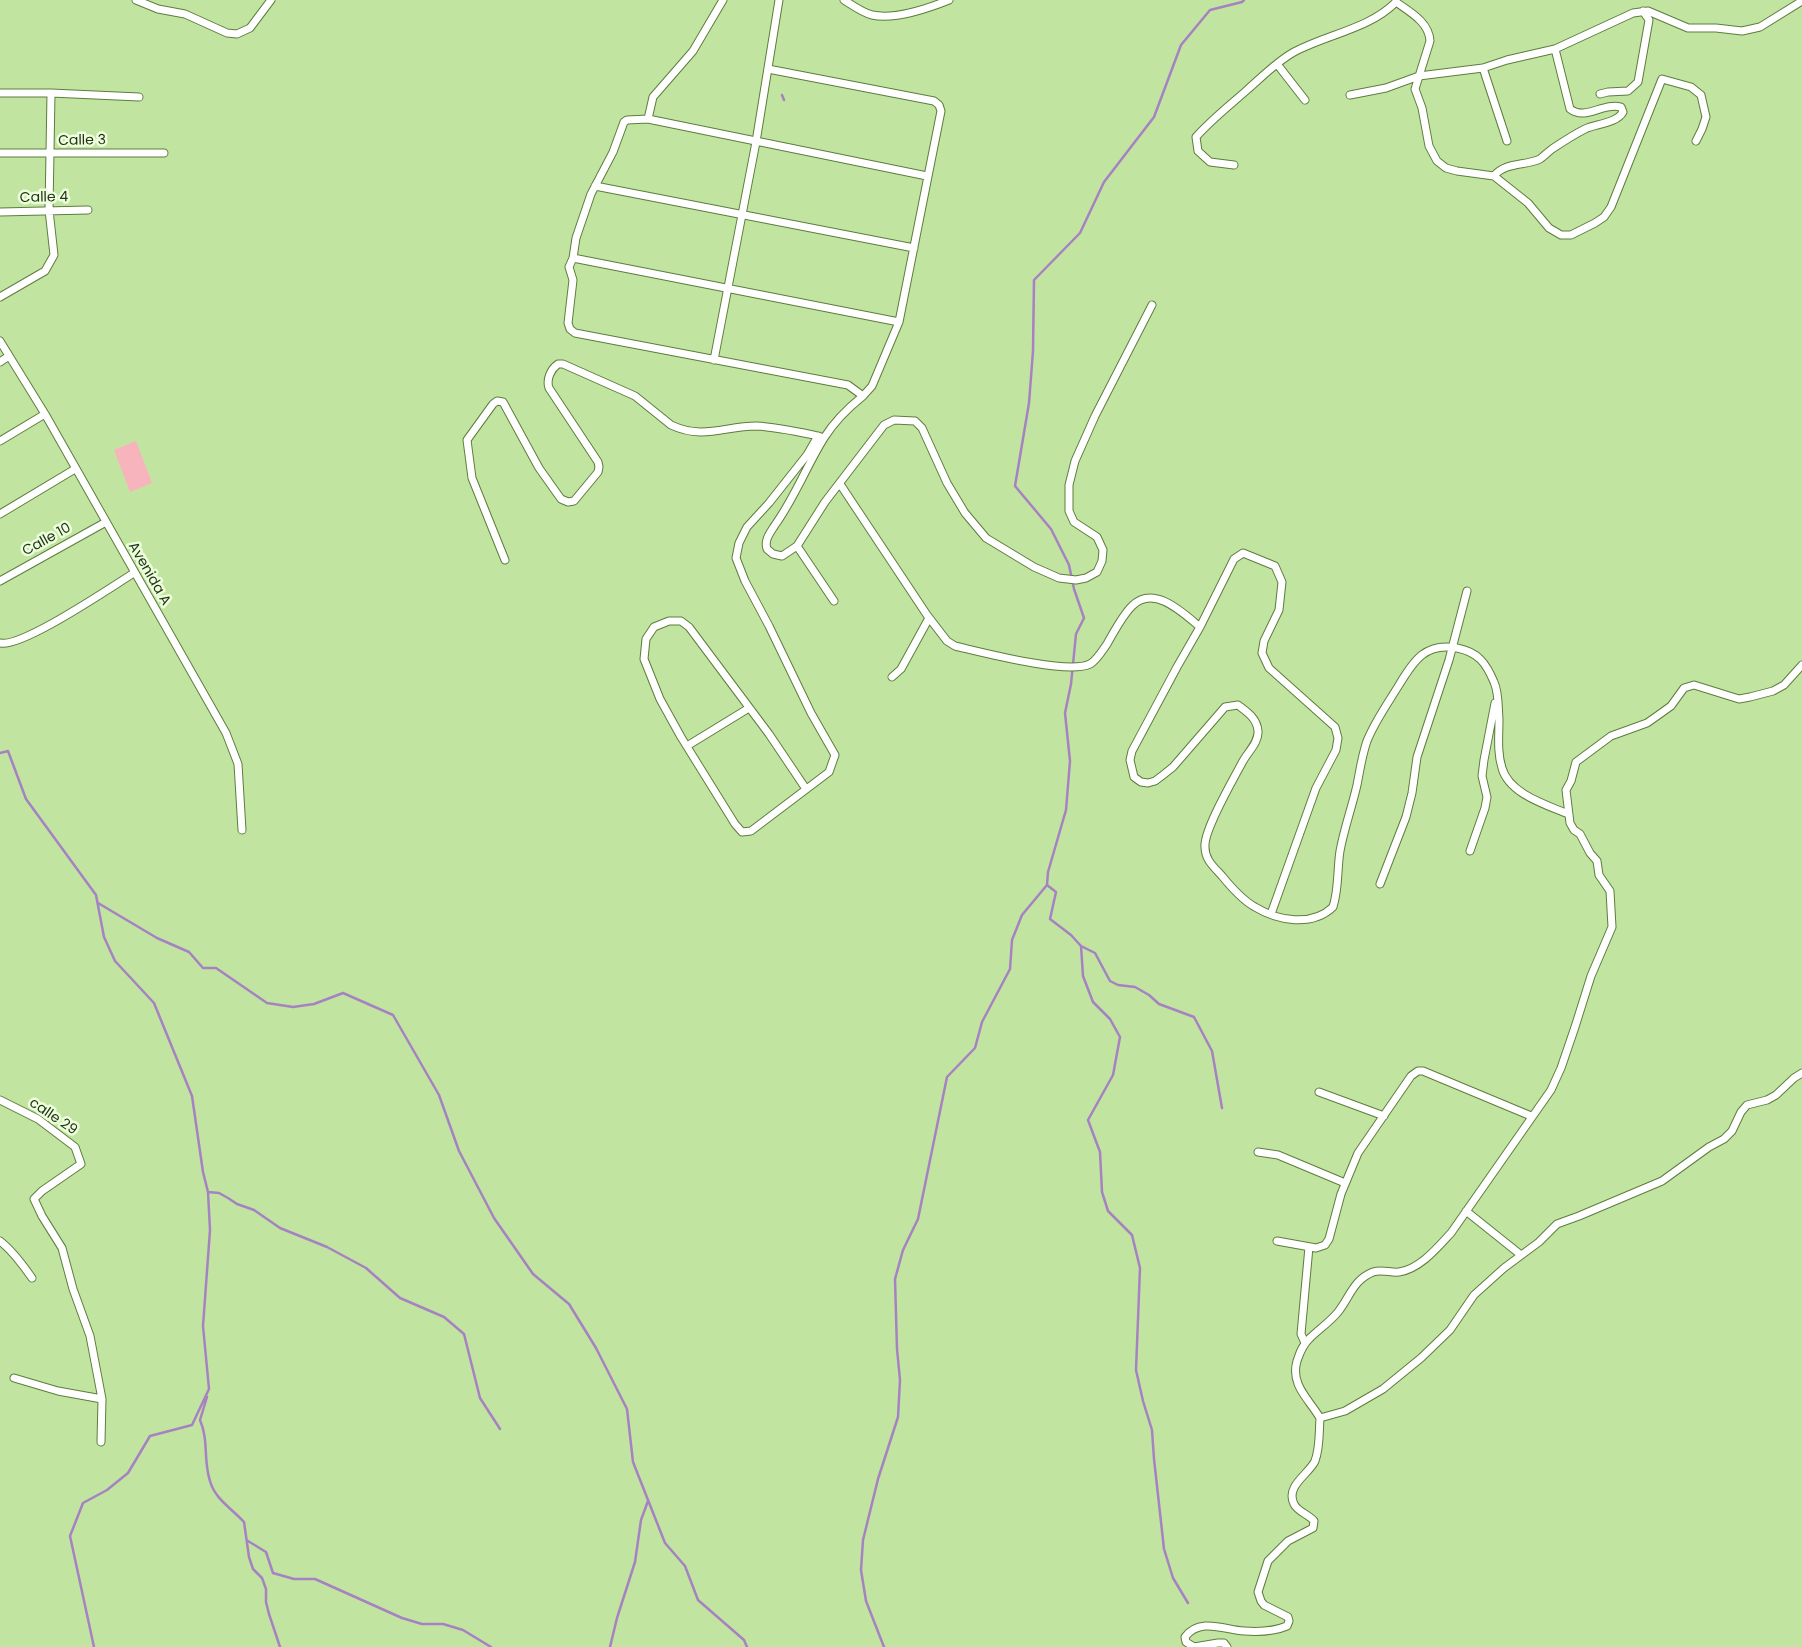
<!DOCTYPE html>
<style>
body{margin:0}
canvas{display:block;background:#c1e4a0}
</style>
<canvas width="1802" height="1647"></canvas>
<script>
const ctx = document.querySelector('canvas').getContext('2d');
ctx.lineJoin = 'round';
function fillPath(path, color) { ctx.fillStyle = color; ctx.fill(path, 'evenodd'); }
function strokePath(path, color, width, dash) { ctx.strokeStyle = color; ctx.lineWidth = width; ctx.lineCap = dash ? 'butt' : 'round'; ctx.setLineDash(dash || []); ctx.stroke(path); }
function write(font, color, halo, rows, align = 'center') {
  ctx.font = font + ' Poppins,sans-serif'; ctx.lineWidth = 5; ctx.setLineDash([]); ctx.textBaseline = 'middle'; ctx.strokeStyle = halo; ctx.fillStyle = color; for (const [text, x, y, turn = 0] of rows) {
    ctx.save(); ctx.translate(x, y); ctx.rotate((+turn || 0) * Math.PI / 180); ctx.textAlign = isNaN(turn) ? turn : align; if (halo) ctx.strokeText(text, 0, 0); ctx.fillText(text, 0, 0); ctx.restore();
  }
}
fillPath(new Path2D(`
 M136 441 152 483 130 492 114 450Z`), '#f8b4bc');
strokePath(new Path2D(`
 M782 95 784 100
 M0 753 8 751 26 799 96 895 104 937 115 961 154 1003 192 1096 203 1172 208 1192 210 1230 203 1326 209 1389 192 1425 150 1436 128 1473 107 1490 83 1503 70 1536 94 1647
 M1047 885 1056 892 1050 919 1071 935 1081 946 1095 953 1110 981 1118 985 1135 987 1149 995 1159 1004 1194 1017 1212 1051 1222 1108
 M98 903 157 938 189 952 203 968H216L267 1003 293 1007 314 1004 343 993 393 1015 439 1095 459 1151 494 1218 533 1274 569 1304 596 1348 627 1409 633 1462 665 1543 685 1566 698 1600 744 1640 747 1647
 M1081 946 1083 976 1093 1002 1110 1019 1120 1037 1113 1075 1088 1120 1100 1152 1102 1192 1108 1211 1132 1235 1140 1268 1136 1370 1143 1401 1152 1430 1154 1459 1164 1549 1173 1578 1188 1603
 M208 1192 219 1193 228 1198 237 1204 254 1210 280 1228 327 1247 366 1268 400 1298 444 1317 464 1334 480 1398 500 1429
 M207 1397 200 1420C209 1441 203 1460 210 1481 215 1499 231 1508 244 1522L249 1557 253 1569 262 1578 266 1589V1602L269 1614 280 1647
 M248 1541 266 1552 273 1573 294 1579H315L402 1618 422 1624H443L463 1630 491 1647
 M610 1647 617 1618 635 1562 641 1520 648 1501
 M884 1647 866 1601 861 1570 863 1540 878 1479 898 1417 900 1380 897 1349 895 1279 903 1250 918 1219 947 1077 975 1048 982 1022 1010 969 1012 940 1022 915 1047 885 1048 872 1066 810 1070 761 1065 713 1071 684 1076 634 1084 618 1074 589 1069 565 1051 529 1015 486 1029 403 1033 351 1034 280 1080 233 1104 182 1154 117 1181 45 1210 10 1242 2 1244 0`), '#a782c2', 2.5);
const minor = new Path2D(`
 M136 0 158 9 185 14 227 33 237 34 250 28 271 0
 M844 0C852 5 863 13 872 15 894 20 929 8 949 0
 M1396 2C1410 12 1429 22 1430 41L1415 89 1422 108 1429 146 1437 161 1446 168 1457 171 1494 176 1528 203 1549 228 1561 235H1571L1595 223 1604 217 1611 207 1662 79 1691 87 1701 95 1706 117 1702 129 1696 141
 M1277 64 1305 100
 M1483 68 1507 141
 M768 69 934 101 939 105 941 111 899 322 872 386 863 396 848 385 575 333 570 329 568 323 573 280 569 267 573 258 899 322
 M0 93H51L139 97
 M1600 94 1608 92 1628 91 1638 82 1649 20 1643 11
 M1350 95 1386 88 1419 76 1483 68 1507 60 1555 49 1633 13 1648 11 1688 28H1716L1742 31 1760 27 1802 1
 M648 119 653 97 693 51 723 0
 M0 153H164
 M1234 165 1210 162 1198 151 1196 137C1212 119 1229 106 1247 90 1262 77 1276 62 1294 52 1328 34 1369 29 1396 2V0
 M1494 176C1505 162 1525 166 1540 159 1544 156 1548 152 1552 149 1561 143 1575 134 1585 129 1596 124 1617 123 1623 112L1621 107C1603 102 1586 121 1570 109L1555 49
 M595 186 914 248
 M0 212 88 210
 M573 258 576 238 591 194 613 152 624 122 627 120 648 119 927 176
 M0 297 45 271 54 255 49 210 51 93
 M0 341 45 414 226 733 238 764 242 830
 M714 360 756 142 779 0
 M0 362 9 356
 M863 396C848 408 834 422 824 438 806 467 795 497 775 525 770 533 764 540 767 549L773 554 782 556 797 546 825 502 884 425 894 420 915 421 922 428 947 483 965 513 986 538 1034 567 1059 578 1076 580 1086 578 1097 572 1102 561 1103 550 1097 537 1074 522 1069 511V485L1075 461 1095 416 1152 305
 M0 441 45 414
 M840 484 927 615 947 641 955 646C981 652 1068 675 1090 664 1096 661 1103 650 1107 644 1114 632 1122 616 1132 606 1154 584 1183 613 1200 627L1177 667 1132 751 1130 760 1134 777 1141 782 1148 783 1155 781 1163 775 1173 767 1225 707 1238 705C1247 712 1257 718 1258 731 1259 742 1248 752 1243 761 1234 778 1203 831 1205 847 1205 860 1214 867 1222 876 1231 887 1242 900 1255 907 1278 921 1312 927 1333 907 1339 888 1337 870 1340 851 1344 829 1352 807 1357 785 1360 770 1362 755 1367 741 1375 721 1388 703 1399 685 1414 660 1426 642 1457 648 1478 652 1486 663 1494 682 1499 693 1498 707 1499 719 1499 736 1497 752 1502 768 1509 794 1547 805 1568 814
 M0 514 75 469
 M797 546 834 601
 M505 560 472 478 467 440 493 404 497 401 503 402 539 468 561 499 568 502 574 501 598 472 599 467 598 462 549 388C546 379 551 369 558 364H563L635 396 671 425C703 440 725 426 756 426 777 427 799 432 818 436
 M0 581 106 522
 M1200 627 1234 559 1243 553 1275 566 1282 582 1279 610 1264 641 1262 653 1269 668 1335 727 1338 738 1336 750 1316 788 1271 914
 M0 643C22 648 111 587 134 573
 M892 677 901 669 929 618
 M687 746 749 708
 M806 789 769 734 689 627 681 621H669L654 627 646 639 644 659 660 699 681 737 735 824 742 832 751 831 829 772 835 755 811 713 769 626 745 581 736 558 739 543 747 527 769 503 807 455 818 436 824 438
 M1470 851 1485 808 1487 797 1482 776 1484 760 1495 703
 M1380 884 1406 817 1412 793 1417 757 1449 660 1467 591
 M1319 1092 1384 1116
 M0 1100 38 1119 75 1147 81 1164 42 1191 34 1199 42 1216 62 1248 73 1289 90 1336 102 1399 101 1442
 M1258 1152 1278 1155 1345 1183
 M1466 1211 1521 1255
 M0 1241C13 1251 23 1265 32 1278
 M1277 1241 1316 1248 1325 1245 1329 1239 1341 1194 1358 1153 1411 1076 1418 1071H1423L1531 1116
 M1305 1343 1301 1334 1309 1247
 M14 1378 58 1391 102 1399
 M1320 1418 1345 1411 1383 1389 1421 1358 1450 1330 1474 1295 1504 1268 1539 1242 1557 1224 1579 1216 1662 1181 1709 1147 1724 1139 1732 1131 1741 1112 1747 1105 1767 1100 1776 1095 1794 1078 1802 1073
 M1227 1647 1224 1643H1218L1194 1647 1186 1642 1185 1637C1200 1617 1225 1630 1244 1631 1257 1632 1275 1631 1287 1626L1289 1621 1288 1617 1264 1605 1261 1601 1258 1592 1268 1561 1288 1541 1313 1528 1314 1521C1308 1514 1298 1512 1294 1504 1285 1486 1309 1474 1315 1461 1320 1448 1319 1432 1320 1418 1309 1399 1290 1385 1297 1361 1300 1352 1303 1344 1310 1338 1319 1329 1330 1322 1338 1312 1350 1297 1353 1280 1373 1272 1382 1269 1391 1273 1399 1272 1420 1269 1438 1247 1451 1233L1551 1090 1561 1068 1575 1027 1591 976 1612 927 1610 891 1599 875 1597 861 1590 853 1580 834 1574 830 1570 823 1566 790 1571 781 1576 762 1611 736 1647 723 1657 716 1671 706 1684 688 1694 685 1739 699 1750 697 1773 691 1784 685 1802 665`);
strokePath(minor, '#5e7d3d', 9);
strokePath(minor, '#fff', 7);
write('14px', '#263318', '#ecffdc', [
 ["Calle 3",82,141,-1],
 ["Calle 4",44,198,-1],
 ["Calle 10",47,540,-29],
 ["Avenida A",149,574,60],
 ["calle 29",53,1117,34]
]);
</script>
